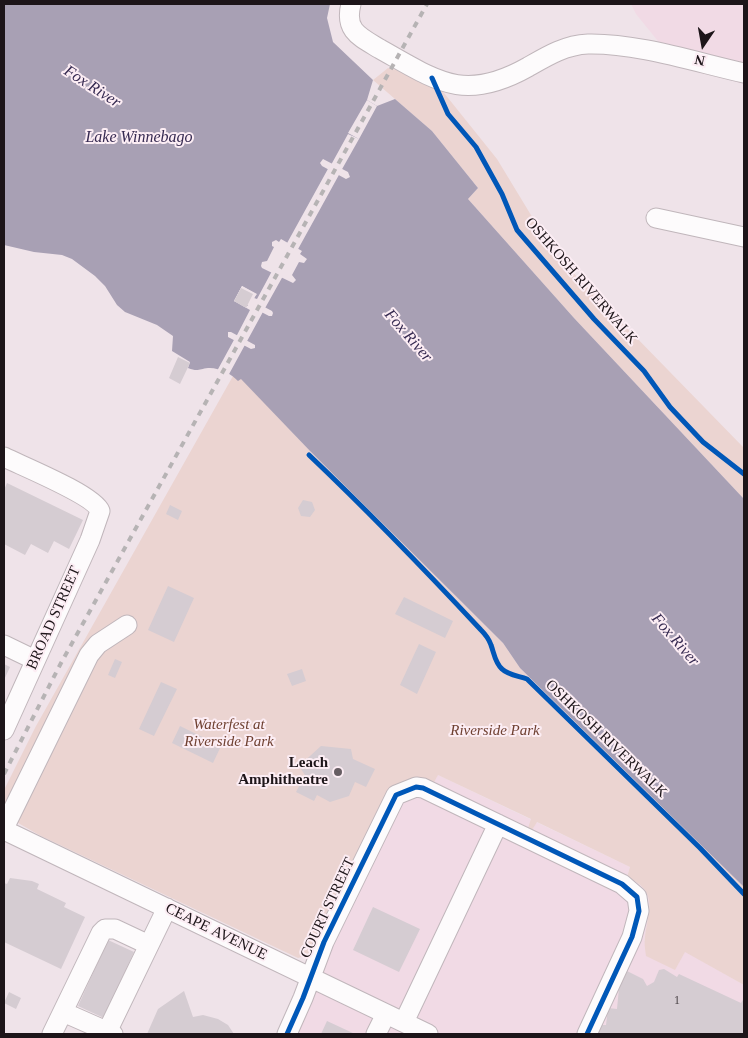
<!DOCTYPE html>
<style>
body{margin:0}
#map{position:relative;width:748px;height:1038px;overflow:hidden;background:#efe3e9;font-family:Georgia,serif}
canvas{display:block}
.frame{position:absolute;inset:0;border:5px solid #1d1519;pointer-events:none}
.north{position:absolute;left:678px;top:20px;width:50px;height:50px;-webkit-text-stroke:4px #fcedf4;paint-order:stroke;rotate:192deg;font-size:14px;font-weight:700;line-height:20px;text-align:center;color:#1d1519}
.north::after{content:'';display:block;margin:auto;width:18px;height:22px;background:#1d1519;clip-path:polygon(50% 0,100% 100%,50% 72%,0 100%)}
</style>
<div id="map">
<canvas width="748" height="1038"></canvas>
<div class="frame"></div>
<div class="north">N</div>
</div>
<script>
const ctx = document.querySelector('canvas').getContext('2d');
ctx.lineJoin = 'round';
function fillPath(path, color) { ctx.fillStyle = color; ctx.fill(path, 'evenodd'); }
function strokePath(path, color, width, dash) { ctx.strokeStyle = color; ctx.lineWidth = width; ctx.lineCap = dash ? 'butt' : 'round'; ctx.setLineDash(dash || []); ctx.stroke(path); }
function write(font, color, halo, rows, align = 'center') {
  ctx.font = font + ' Georgia,serif'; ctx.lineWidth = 4; ctx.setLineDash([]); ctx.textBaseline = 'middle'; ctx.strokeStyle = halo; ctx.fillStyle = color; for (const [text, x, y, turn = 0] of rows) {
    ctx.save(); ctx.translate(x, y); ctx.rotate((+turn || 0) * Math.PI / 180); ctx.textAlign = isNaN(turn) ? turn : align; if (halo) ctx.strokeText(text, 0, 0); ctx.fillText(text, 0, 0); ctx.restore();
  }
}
fillPath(new Path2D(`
 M631 4H744V84L697 70 666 51 636 14Z
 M411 762 630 867 627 877 638 883 643 888 649 898 650 910 644 941 685 951 744 985V1034H287Z`), '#f1dae5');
fillPath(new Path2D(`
 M388 68 432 78 497 159 554 253 744 448V499L574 318 468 199 478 188 432 131 373 80Z
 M233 376 241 378 310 451 503 643 520 668 744 887V985L685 952 675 970 646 956C645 949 644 942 645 936 649 909 658 891 627 877L630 867 537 822 532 830H530L528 828 531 819 438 775 433 784 412 781 312 954 298 958 41 836 4 815V790L36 726Z`), '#ebd4d1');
fillPath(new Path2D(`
 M4 4H330L327 18 333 42 373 80 367 100 377 106 395 99 432 131 478 188 468 199 574 318 744 499V887L520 668 503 643 310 451 241 379 238 381C232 374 218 367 208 368 199 369 198 372 188 368L190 362 172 351 173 336 157 325 125 312 117 305 105 286 95 276 72 259 62 255 34 252 4 245ZM323 159 348 172 350 177 346 179 322 166 320 163ZM281 239 302 251 300 254 307 259 304 263 299 262 292 275 296 280 293 283 262 268 261 266 262 262 267 261 274 247 272 246V242L276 240 279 242ZM242 286 256 294 253 301 272 311 273 313 272 316H269L250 306 234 301ZM228 332H231L255 345V348L251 349 228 337Z`), '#a8a0b4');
fillPath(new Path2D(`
 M367 100 377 106 359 139 348 133Z
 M348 134 359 139 341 171 331 165Z
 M329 167 340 173 297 251 286 245Z
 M272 271 283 276 264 310 251 302 250 300 253 295 243 290 247 306 251 303 264 310 246 343 236 337 250 310 234 301 242 286 257 294 254 298 257 299Z
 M235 338 246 343 228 376 217 371Z`), '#efe3e9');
fillPath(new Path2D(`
 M241 288 253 294 246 308 234 301Z
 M178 357 190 363 180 384 169 378Z
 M7 483 83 520 69 549 54 541 48 553 31 544 25 555 4 544V490Z
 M303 500 312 502 315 510 310 517 301 516 298 508Z
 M170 505 182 511 178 520 166 514Z
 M168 586 194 598 174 642 148 630Z
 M404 597 453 621 445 638 395 614Z
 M419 644 436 652 417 694 400 685Z
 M115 659 122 662 115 678 108 675Z
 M4 664 10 667 4 680Z
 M302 669 306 681 292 686 287 674Z
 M161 682 177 689 154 736 139 729Z
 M180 726 221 746 213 763 172 743Z
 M321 746 351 749 353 759 375 769 366 787 355 782 349 796 330 802 317 795 314 801 296 792 305 775 299 766Z
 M10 878 32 881 39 884 37 889 66 903 64 907 85 917 61 969 4 942 5 929 4 883 7 884Z
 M373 907 420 929 399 972 353 950Z
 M108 940 134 952 104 1018 78 1006Z
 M664 969 677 977 679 974 741 1003 744 998V1034H593L597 1025H606L608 1008 617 1009 620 977 625 970 643 979 647 986 654 982 659 970Z
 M184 991 193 1017 203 1015 218 1019 228 1025 234 1034H147L158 1009Z
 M9 992 21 998 16 1009 4 1003Z
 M327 1021 355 1034H321Z`), '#d5ccd2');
const minor = new Path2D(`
 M351 4C344 31 360 37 380 49 437 81 464 103 528 67 547 56 565 45 588 44 637 43 695 62 744 73
 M656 218 744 237
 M4 457C22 466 94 495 100 511L90 540 4 730
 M4 645 35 660
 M4 828 89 655 98 644 127 625
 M4 830 428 1034
 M63 1012 113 1034
 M404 1022 498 824
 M52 1034 101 933 105 929H115L149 945
 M106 1034 167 908
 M287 1034 303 998 324 942 396 795 416 787 423 788 622 884 637 897 639 911 632 937 587 1034
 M376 1034 386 1014`);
strokePath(minor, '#c0b6bb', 21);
strokePath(minor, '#fdfbfc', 19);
strokePath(new Path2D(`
 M4 774 61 663 427 4`), '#b6b3b4', 4, [6, 6]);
strokePath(new Path2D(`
 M432 78 448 114 476 147 502 194 517 230 594 319 644 371 670 407 703 442 744 474
 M309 455C368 511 425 570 481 630 485 634 489 639 491 645 494 653 495 663 502 669 508 675 519 676 527 679L700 848 744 894
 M287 1034 303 998 324 942 396 795 416 787 423 788 622 884 637 897 639 911 632 937 587 1034`), '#0057b8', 5);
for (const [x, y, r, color] of [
 [338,772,5,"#665d62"]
]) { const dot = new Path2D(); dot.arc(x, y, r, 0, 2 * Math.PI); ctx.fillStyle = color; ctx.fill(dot); strokePath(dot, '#fcedf4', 2); }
write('12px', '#4b4347', null, [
 ["1",677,1001]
]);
write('15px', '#1d1519', '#fcedf4', [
 ["OSHKOSH RIVERWALK",581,281,49],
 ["BROAD STREET",54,618,-66],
 ["OSHKOSH RIVERWALK",606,739,44],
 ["COURT STREET",328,908,-65],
 ["CEAPE AVENUE",216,932,26]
]);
write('italic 15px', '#6f4031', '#fcedf4', [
 ["Waterfest at",229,725],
 ["Riverside Park",229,742],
 ["Riverside Park",495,731]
]);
write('bold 15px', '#1d1519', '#fcedf4', [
 ["Leach",328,763],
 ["Amphitheatre",328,780]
], 'right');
write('italic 16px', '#362a51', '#fcedf4', [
 ["Fox River",92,87,33],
 ["Lake Winnebago",139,138],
 ["Fox River",408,336,49],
 ["Fox River",675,640,49]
]);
</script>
